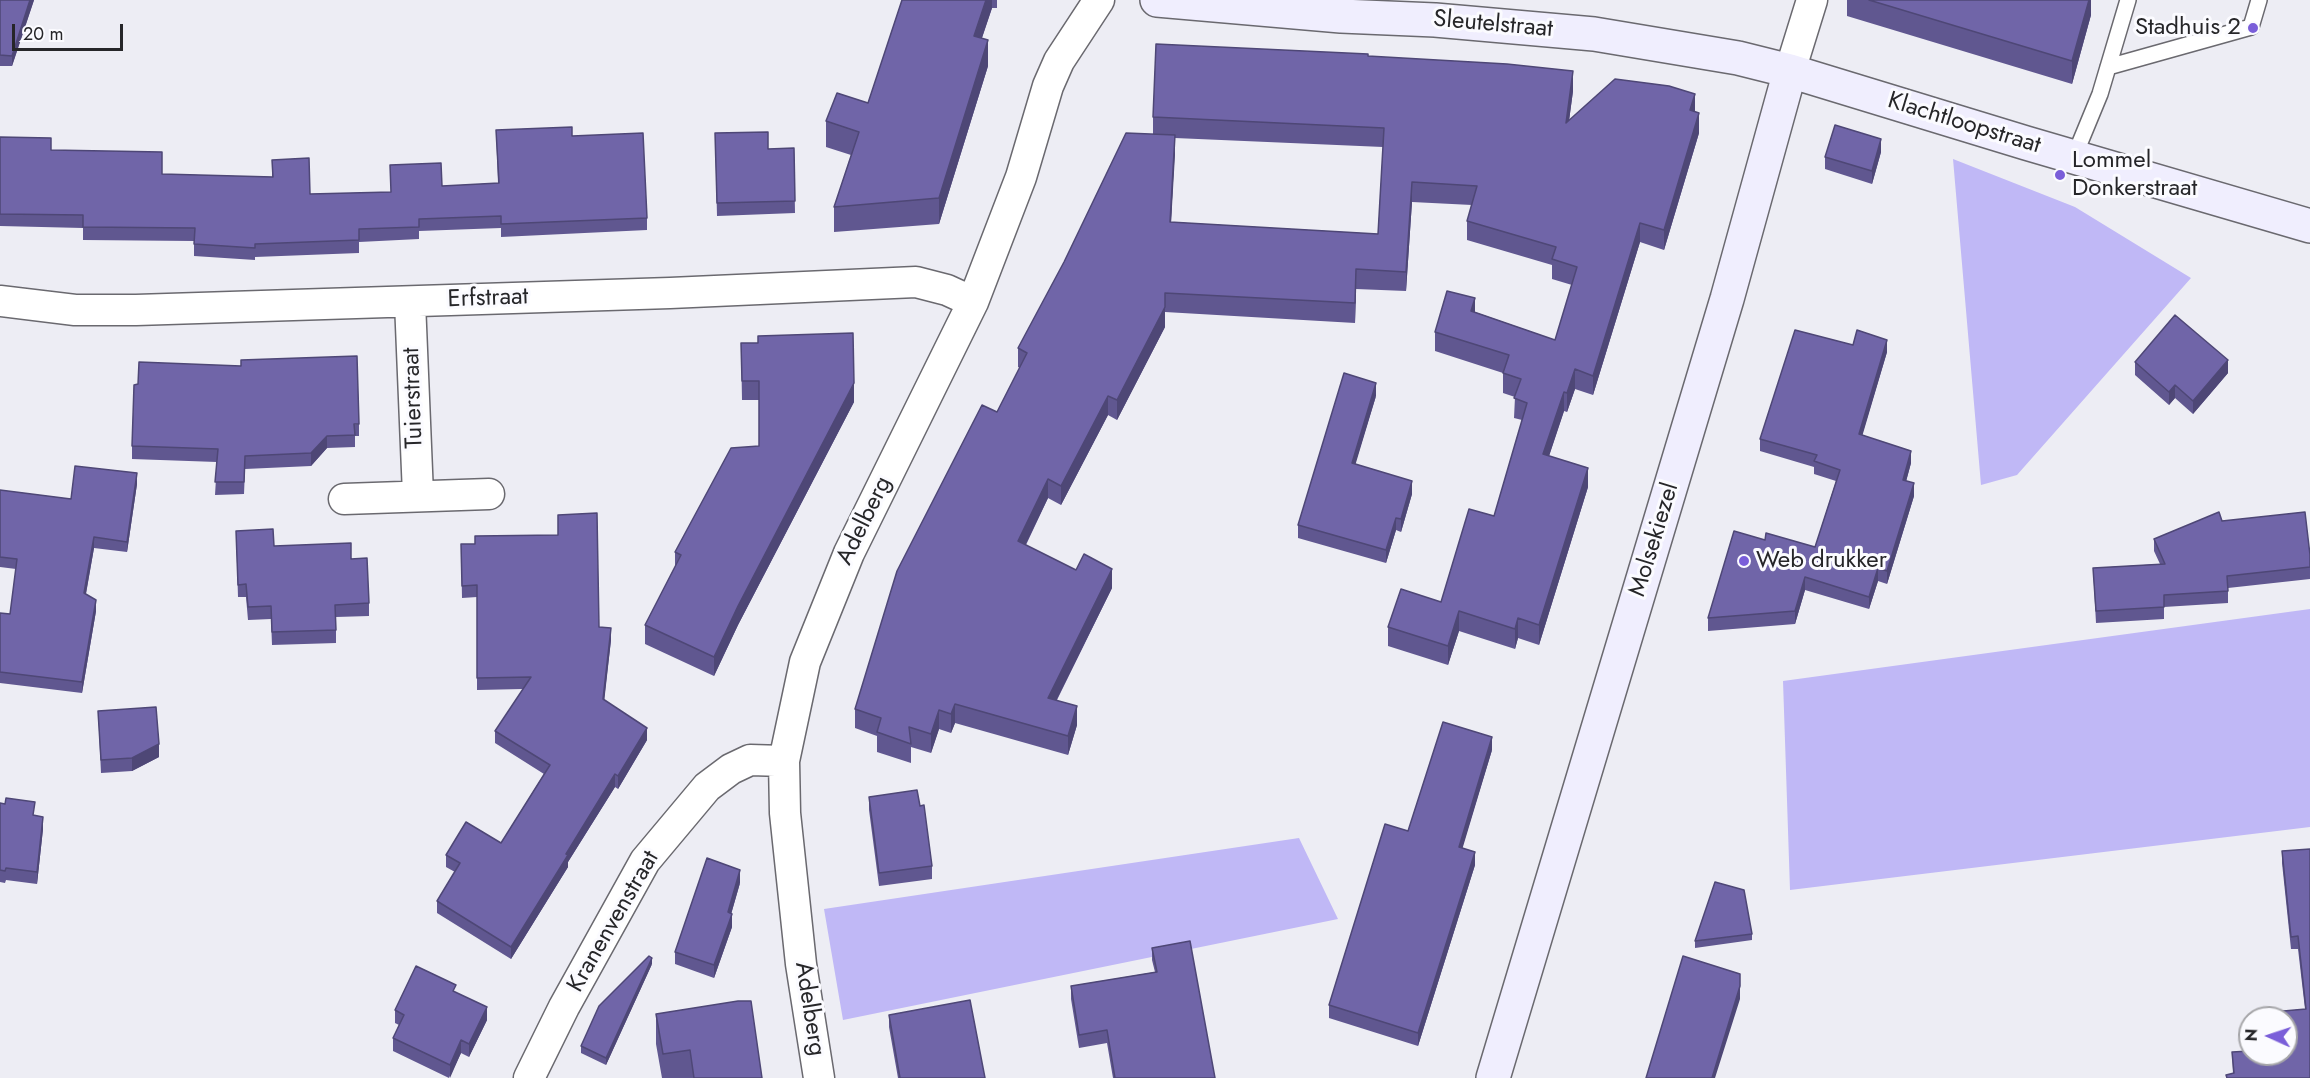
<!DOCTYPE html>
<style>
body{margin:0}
#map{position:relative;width:2310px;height:1078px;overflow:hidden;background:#ededf4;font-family:Jost,sans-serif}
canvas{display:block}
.north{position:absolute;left:2238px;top:1006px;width:60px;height:60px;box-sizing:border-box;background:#fbfbff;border:2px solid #a6a6a9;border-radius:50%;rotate:273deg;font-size:16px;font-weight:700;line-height:24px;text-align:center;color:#262629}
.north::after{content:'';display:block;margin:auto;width:21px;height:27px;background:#7a5ed9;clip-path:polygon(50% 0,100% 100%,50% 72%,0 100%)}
.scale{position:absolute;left:12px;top:24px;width:111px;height:27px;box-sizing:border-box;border:3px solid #262629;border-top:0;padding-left:8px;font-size:18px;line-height:21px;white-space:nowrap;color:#262629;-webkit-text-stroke:4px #fbfbff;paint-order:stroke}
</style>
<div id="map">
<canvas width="2310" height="1078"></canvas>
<div class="north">N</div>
<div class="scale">20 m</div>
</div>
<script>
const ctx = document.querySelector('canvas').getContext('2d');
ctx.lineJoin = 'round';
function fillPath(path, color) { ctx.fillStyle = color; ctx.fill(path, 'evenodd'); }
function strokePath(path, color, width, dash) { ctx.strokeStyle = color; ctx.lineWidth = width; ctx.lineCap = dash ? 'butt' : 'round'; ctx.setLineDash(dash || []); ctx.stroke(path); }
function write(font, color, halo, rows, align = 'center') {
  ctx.font = font + ' Jost,sans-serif'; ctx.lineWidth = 6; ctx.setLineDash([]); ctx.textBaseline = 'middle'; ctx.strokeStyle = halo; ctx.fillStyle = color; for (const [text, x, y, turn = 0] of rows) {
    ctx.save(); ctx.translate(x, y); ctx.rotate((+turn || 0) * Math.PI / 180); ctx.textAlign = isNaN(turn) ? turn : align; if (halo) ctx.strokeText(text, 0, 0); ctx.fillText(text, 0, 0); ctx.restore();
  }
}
fillPath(new Path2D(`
 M1953 159 2075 207 2191 278 2017 475 1981 485Z
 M2310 609V827L1790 890 1783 681Z
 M1299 838 1338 919 843 1020 824 909Z`), '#c0b8f6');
const service = new Path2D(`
 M2108 67 2251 27 2259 0
 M2074 157 2100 94 2128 0`);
const minor = new Path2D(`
 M1790 71 1812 0
 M0 301 75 310H136L670 293 916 282 947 290 973 302
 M410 302 418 495
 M344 499 489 494
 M529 1078 564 1007 645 861 707 787 731 769 750 760 784 761
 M819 1078 801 964 785 813 784 761 805 662 849 553 973 302 1021 177 1048 86 1059 61 1099 0`);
const secondary = new Path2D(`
 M1157 0 1341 16 1435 20 1594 34 1738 58 1790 71 2026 143 2310 226
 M1493 1078 1727 299 1790 71`);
strokePath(service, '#6a696f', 18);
strokePath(minor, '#6a696f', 33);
strokePath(secondary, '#6a696f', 36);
strokePath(service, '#fff', 15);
strokePath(minor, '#fff', 30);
strokePath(secondary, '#f0eefe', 33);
fillPath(new Path2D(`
 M0 0H34L12 66H0Z
 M902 0H997V8H992L982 38 988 66 939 224 834 232V207L851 155 826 147V121L868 103Z
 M1847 0H2091V15L2072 84 1847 16Z
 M1368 56 1573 91 1569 121 1695 111 1699 133 1664 250 1640 242 1593 395 1575 389 1567 412 1564 411 1549 456 1588 487 1539 645 1518 638 1515 649 1459 631 1448 665 1388 646V627L1441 602 1494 516 1522 420 1514 418 1515 397 1503 393V373L1435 351V332L1475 312 1555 340 1572 285 1552 279V265L1467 240V221L1472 205 1412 202 1406 291 1356 289 1355 323 1165 312V327L1117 420 1108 415 1061 505 1048 498 1026 545 1112 588 1057 700 1077 725 1068 755 955 723 951 733 939 729 931 753 911 747V763L877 752V736L855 728V709L997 412 1020 368 1018 367V348L1153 134V117ZM1175 138 1383 147 1378 234 1171 222Z
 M496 130 572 136 647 218V230L501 237V228L419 231V239L359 242V253L255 257V260L194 256V241L83 240V228L0 226V137L51 150 162 174 272 177V160L310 194 391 192 442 186 498 183Z
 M715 133 768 149 794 148 795 213 717 216Z
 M1881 152 1872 184 1825 169V157Z
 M741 343 854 402 738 625 714 676 645 644V625L675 567V552L759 446V400H742Z
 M1853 345 1887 352 1862 435 1911 463 1906 481 1914 496 1887 584 1878 581 1869 609 1805 590 1795 624 1708 631V618L1815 547 1836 481 1814 474V467L1760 451V439Z
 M2135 362 2228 373 2193 414 2175 398 2169 405 2135 375Z
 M1376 396 1355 464 1412 494 1401 532 1396 530 1386 563 1298 538V525Z
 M359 424V436H355V447L327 448 311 466 245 469 244 494 215 495 217 462 132 459V446Z
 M137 484 127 552 94 548 86 594 96 611 82 693 0 683V613L10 614 16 569 0 567V490L71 499Z
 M2222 521 2310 555V579L2228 588V603L2164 607V619L2096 623 2093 568 2160 564 2154 551V539Z
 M236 531 274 546 351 559 369 603V616L336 617V643L272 645 271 619 248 620 246 597H238Z
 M461 544 599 627 611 640 604 700 647 740 618 789 615 787 568 862V867L511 959 437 913V901L455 872 446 867V855L501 843 544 774 495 743V731L523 689 477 690V597L462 598Z
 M98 711 159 757 132 771 101 773Z
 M1492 750 1462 848 1475 865 1418 1046 1329 1018V1005L1408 831Z
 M869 797 920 806 932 866V879L879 886 869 810Z
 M0 803 34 816 43 829 37 884 6 880 5 883 0 882Z
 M2310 849V1078H2226V1075L2233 1074 2232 1052 2286 1054V1018H2272V1012L2305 1009 2298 949H2291L2282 863V851Z
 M740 883 731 914 732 927 714 978 675 964V952Z
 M1752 934V940L1695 948V941Z
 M1152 948 1215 1078H1113L1107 1043 1079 1048 1071 999V986L1155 972 1152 960Z
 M652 964 606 1065 581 1053V1046Z
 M456 992 487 1020 469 1057 461 1053 449 1078 393 1051V1038L399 1025 395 1023V1010Z
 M656 1014 762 1078H662L656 1044Z
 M889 1015 985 1078H898L889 1027Z`), '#605790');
fillPath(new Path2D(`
 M30 0H34L12 66V56Z
 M986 0H992V8L974 61V36Z
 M2089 0H2091V15L2072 84V61Z
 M988 40V66L939 224V198Z
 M1573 71V91L1566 143V123Z
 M1695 94V114L1690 110Z
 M1699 113V133L1664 250V230Z
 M1175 135V155L1170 241V222Z
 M1881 139V152L1872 184V171Z
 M1412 182V202L1406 291V272Z
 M1640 223V242L1593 395V376Z
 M1356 269V289L1355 323V303Z
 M1165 293V327L1117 420V400Z
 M1475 298V317L1471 311Z
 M1887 340V352L1859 447V434Z
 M2228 360V373L2193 414V401Z
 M1575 369V389L1567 412V393Z
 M854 383V402L738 625 714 676V657L738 606Z
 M1376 383V396L1352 476V463Z
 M2175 385V398L2169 405V392Z
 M1564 392V411L1543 474V454Z
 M1108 396V415L1061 505V486Z
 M327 436V448L311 466V453Z
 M1911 451V463L1903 493V480Z
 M1588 468V487L1539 645V625Z
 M137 473V484L127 552V542Z
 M1048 479V498L1018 560V541Z
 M1412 481V494L1401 532V519Z
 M1914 483V496L1887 584V571Z
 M1396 518V530L1386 563V550Z
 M94 537V548L84 604V593Z
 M1878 568V581L1869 609V597Z
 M1112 569V588L1048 717V698Z
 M1805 577V590L1795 624V611Z
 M96 600V611L82 693V682Z
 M1459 611V631L1448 665V646Z
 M1518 618V638L1515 649V629Z
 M611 628V640L603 712V699Z
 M955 704V723L951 733V714Z
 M1077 706V725L1068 755V736Z
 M939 710V729L931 753V734Z
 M647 728V740L618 789V776Z
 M1492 737V750L1459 860V847Z
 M159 744V757L132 771V758Z
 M615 774V787L568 862V867L511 959V947L566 854Z
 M43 817V829L37 884V872Z
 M1475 852V865L1418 1046V1033Z
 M740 870V883L728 925V912Z
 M732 914V927L714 978V965Z
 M652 958V964L606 1065V1058Z
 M1740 986V999L1715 1078H1712Z
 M487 1007V1020L469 1057V1044Z
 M461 1040V1053L450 1078V1065Z`), '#4e4776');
const building = new Path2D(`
 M0 0H30L12 56 0 55Z
 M902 0H986L974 36 988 40 939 198 834 207 859 132 826 121 837 93 868 103Z
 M1869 0H2089L2072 61Z
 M1156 44 1368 54V56L1507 64 1573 71 1566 123 1615 79 1669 86 1695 94 1690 110 1699 113 1664 230 1640 223 1593 376 1575 369 1567 393 1564 392 1543 454 1588 468 1539 625 1518 618 1515 629 1459 611 1448 646 1388 627 1401 589 1441 602 1469 509 1494 516 1527 403 1514 398 1521 379 1503 373 1509 355 1435 332 1447 291 1475 298 1471 311 1555 340 1577 267 1552 259 1556 247 1467 221 1477 186 1412 182 1406 272 1356 269 1355 303 1165 293V307L1117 400 1108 396 1061 486 1048 479 1018 541 1076 570 1084 554 1112 569 1048 698 1077 706 1068 736 955 704 951 714 939 710 931 734 909 727 911 744 877 732 881 718 855 709 897 571 982 405 997 412 1027 353 1018 348 1064 262 1126 133 1175 135 1170 222 1378 234 1384 128 1153 117Z
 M1835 125 1881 139 1872 171 1825 157Z
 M572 127V136L643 133 647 218 501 224V216L419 219V227L359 229V240L255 244V248L194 244 195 228 83 227V215L0 214V137L51 138V150L162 152V174L273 177 272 160 309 158 310 194 391 192 390 165 441 163 442 186 499 183 496 130Z
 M768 132V149L794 148 795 201 717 203 715 133Z
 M2175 315 2228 360 2193 401 2175 385 2169 392 2135 362Z
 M1795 330 1853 345 1857 330 1887 340 1859 434 1911 451 1903 480 1914 483 1887 571 1878 568 1869 597 1805 577 1795 611 1708 618 1734 531 1765 540 1766 533 1815 547 1840 470 1814 461 1817 455 1760 439Z
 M853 333 854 383 738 606 714 657 645 625 681 555 675 552 731 448 759 446V381H742L741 343H758V336Z
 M357 356 359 424H354L355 435 327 436 311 453 245 456 244 482H215L218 449 132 446 134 385 138 384 139 362 241 366V360Z
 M1344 373 1376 383 1352 463 1412 481 1401 519 1396 518 1386 550 1298 525Z
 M75 466 137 473 127 542 94 537 84 593 96 600 82 682 0 672V613L10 614 17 559 0 557V490L71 499Z
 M2219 512 2222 521 2305 512 2310 555V567L2227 576 2228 591 2164 595V607L2096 611 2093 568 2165 564 2154 539Z
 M597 513 599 627 611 628 603 699 647 728 618 776 615 774 566 854 568 855 511 947 437 901 460 863 446 855 466 822 501 843 550 765 495 731 531 677 477 678V585L462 586 461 544H475V536L558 535V515Z
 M273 529 274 546 351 543V559L367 558 369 603 335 605 336 630 272 632 271 606 248 607 246 584 238 585 236 531Z
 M156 707 159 744 132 758 101 760 98 711Z
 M1443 722 1492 737 1459 847 1475 852 1418 1033 1329 1005 1385 824 1408 831Z
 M917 790 920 806 924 805 932 866 879 873 869 797Z
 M6 798 35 802 33 815 43 817 37 872 6 868 5 871 0 870V803L5 804Z
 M2310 849V1078H2227L2226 1075 2234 1073 2232 1052 2250 1051V1054H2286V1018H2272V1012L2306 1009 2298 936 2291 937 2282 851Z
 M707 858 740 870 728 912 732 914 714 965 675 952Z
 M1715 882 1744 890 1752 934 1695 941Z
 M1190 941 1215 1078H1115L1107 1030 1079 1035 1071 986 1157 972 1152 948Z
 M649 956 652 958 606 1058 581 1046 599 1006Z
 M1683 956 1740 974V986L1712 1078H1646Z
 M416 966 456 985 453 991 487 1007 469 1044 461 1040 450 1065 393 1038 404 1015 395 1010Z
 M970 1000 985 1078H900L889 1015Z
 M738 1001H751L762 1078H694L690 1050 663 1054 656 1014Z`);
fillPath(building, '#7065a8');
strokePath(building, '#4e4776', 1.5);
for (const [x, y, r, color] of [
 [2253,28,6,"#7a5ed9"],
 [2060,175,6,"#7a5ed9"],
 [1744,561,6,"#7a5ed9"]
]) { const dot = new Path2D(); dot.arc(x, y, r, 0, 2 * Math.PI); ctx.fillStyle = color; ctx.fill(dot); strokePath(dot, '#fbfbff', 2); }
write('24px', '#262629', '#fbfbff', [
 ["Sleutelstraat",1493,25,5],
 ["Klachtloopstraat",1964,124,17],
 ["Erfstraat",488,299,-2],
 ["Tuierstraat",414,398,-92],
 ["Adelberg",865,521,-64],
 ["Molsekiezel",1655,540,-73],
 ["Kranenvenstraat",614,922,-60],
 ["Adelberg",809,1009,81]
]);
write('24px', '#262629', '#fbfbff', [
 ["Stadhuis 2",2241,28,"right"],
 ["Lommel",2072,161],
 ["Donkerstraat",2072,189],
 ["Web drukker",1756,561]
], 'left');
</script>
